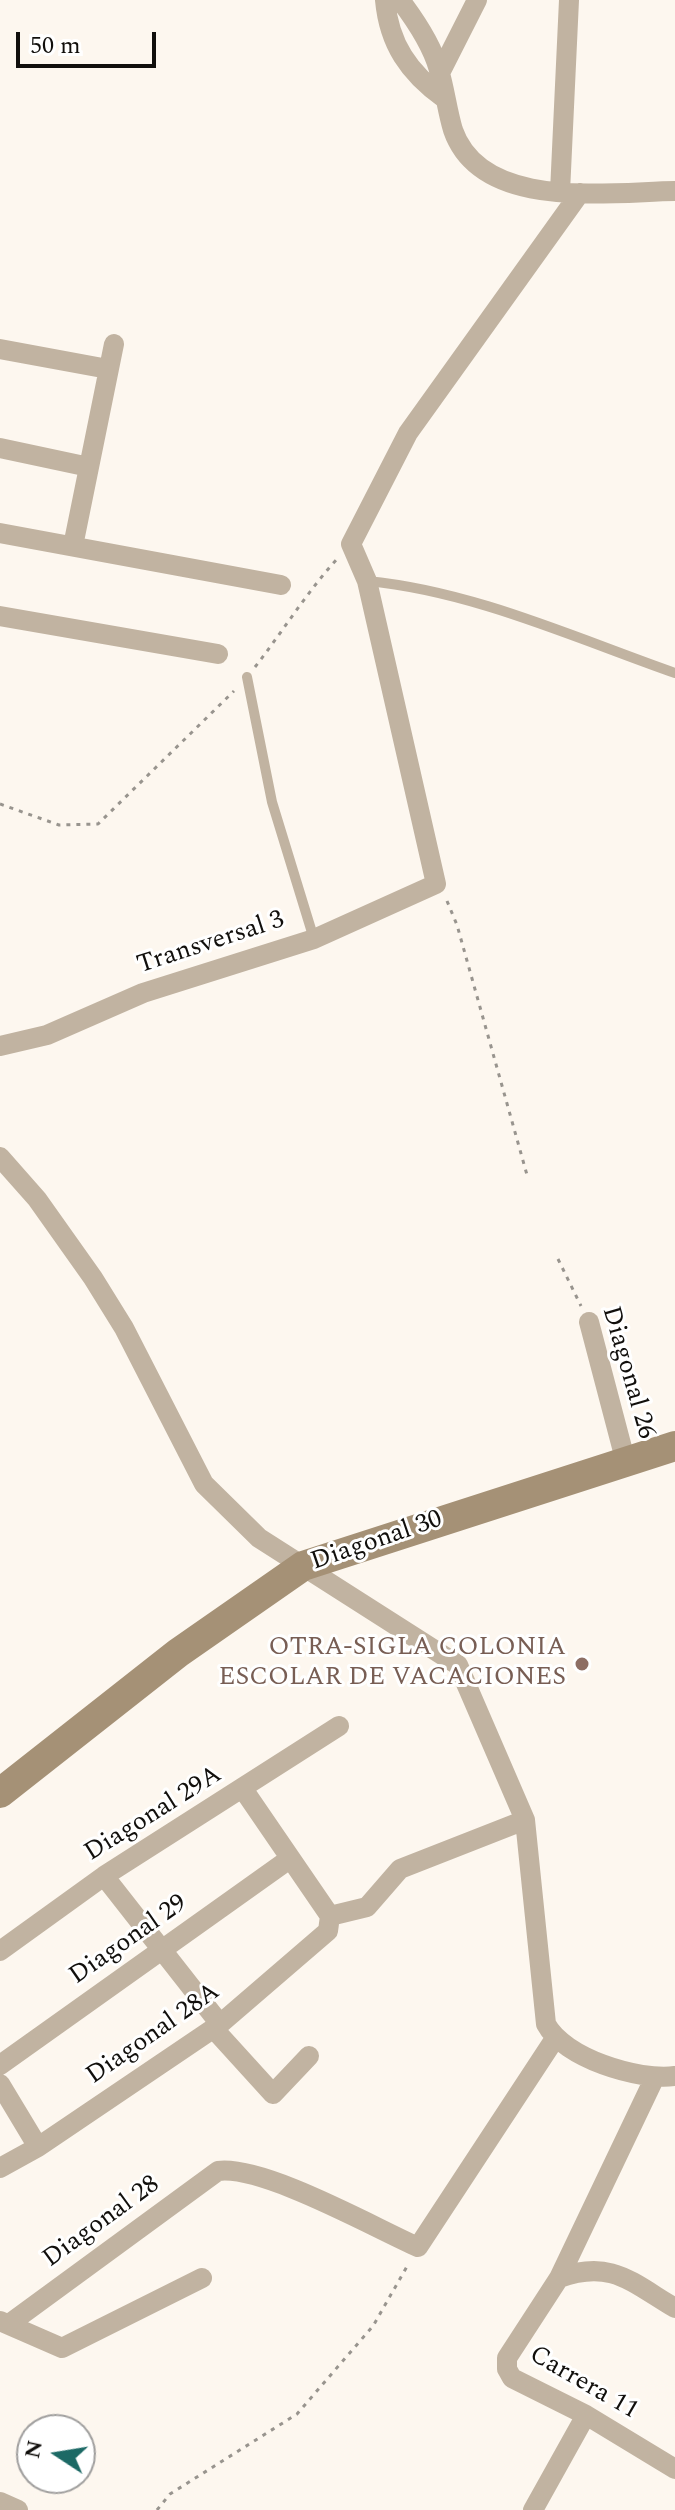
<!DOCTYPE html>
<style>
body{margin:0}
#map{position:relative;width:675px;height:2510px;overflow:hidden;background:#fdf7ef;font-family:Spectral,serif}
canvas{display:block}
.north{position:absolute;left:16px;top:2414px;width:80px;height:80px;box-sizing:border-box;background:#fff;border:2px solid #a09f9e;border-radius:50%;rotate:282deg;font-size:22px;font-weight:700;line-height:32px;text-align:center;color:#110f0c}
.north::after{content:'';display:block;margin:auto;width:28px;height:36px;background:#1c6965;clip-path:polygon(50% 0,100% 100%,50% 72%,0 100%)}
.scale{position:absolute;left:16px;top:32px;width:140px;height:36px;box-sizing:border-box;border:4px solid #110f0c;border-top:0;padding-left:10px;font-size:24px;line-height:28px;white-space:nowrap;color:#110f0c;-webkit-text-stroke:6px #fff;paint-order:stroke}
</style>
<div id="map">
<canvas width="675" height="2510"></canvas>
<div class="north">N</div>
<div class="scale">50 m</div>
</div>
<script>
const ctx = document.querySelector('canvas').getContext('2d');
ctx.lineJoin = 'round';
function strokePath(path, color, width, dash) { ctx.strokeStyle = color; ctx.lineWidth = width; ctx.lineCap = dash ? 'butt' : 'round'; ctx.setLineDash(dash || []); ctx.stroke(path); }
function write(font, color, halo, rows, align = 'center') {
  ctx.font = font + ' Spectral,serif'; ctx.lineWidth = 6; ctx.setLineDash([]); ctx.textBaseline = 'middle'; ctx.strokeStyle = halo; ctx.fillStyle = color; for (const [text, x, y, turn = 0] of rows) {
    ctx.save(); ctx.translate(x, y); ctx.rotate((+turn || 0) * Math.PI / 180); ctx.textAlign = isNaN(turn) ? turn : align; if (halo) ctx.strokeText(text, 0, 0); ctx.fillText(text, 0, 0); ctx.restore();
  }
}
strokePath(new Path2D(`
 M255 667C283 631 307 592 337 559
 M0 804 59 825 98 824 234 691
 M447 901 457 925 527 1175
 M558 1259 581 1306
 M157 2510 170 2494 297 2414 373 2326 409 2263`), '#98948e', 3, [4, 6]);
strokePath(new Path2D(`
 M367 581C473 591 575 638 675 673
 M247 677 272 802 314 939`), '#c1b3a1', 10);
strokePath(new Path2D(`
 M385 0C389 44 409 73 444 98
 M400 0C416 21 432 45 439 70 445 90 447 110 453 130 481 211 607 192 675 191
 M440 73 477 0
 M560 192 569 0
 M0 349 108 369
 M0 448 89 467
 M0 533 281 585
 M73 546 114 344
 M0 616 218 654
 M0 1046 47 1035 143 993 314 939 436 884 367 581 351 544 408 433 580 193
 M0 1157 37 1199 93 1278 124 1328 204 1484 259 1538 458 1665 525 1820 546 2024C564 2058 638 2081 675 2076
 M589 1322 625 1459
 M104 1876 220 2024
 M330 1916 367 1907 400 1869 525 1820
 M0 1951 104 1876 339 1726
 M213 2028 273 2094 309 2056
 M0 2065 288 1860
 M654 2079 559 2278 507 2358V2369L512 2378 586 2415 675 2469
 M0 2084 38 2147
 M0 2168 38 2147 220 2024 328 1931 330 1916 243 1789
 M559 2278C611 2259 631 2282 675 2308
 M0 2321 62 2348 202 2278
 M9 2324 218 2171C263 2165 373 2227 418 2247L554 2040
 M0 2502 18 2510
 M533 2510 586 2415`), '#c1b3a1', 20);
strokePath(new Path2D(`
 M0 1793 178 1653 303 1566 675 1446`), '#a59176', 30);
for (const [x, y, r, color] of [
 [582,1664,8,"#8d6e63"]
]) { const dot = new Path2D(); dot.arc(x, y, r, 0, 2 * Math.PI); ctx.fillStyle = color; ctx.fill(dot); strokePath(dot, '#fff', 3); }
write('26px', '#110f0c', '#fff', [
 ["Transversal 3",211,944,-18],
 ["Diagonal 26",627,1373,74],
 ["Diagonal 30",377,1542,-19],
 ["Diagonal 29A",154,1815,-32],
 ["Diagonal 29",129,1941,-35],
 ["Diagonal 28A",154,2035,-35],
 ["Diagonal 28",102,2223,-36],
 ["Carrera 11",583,2384,30]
]);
write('26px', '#785e54', '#fff', [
 ["OTRA-SIGLA COLONIA",566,1649],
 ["ESCOLAR DE VACACIONES",566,1679]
], 'right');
</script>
